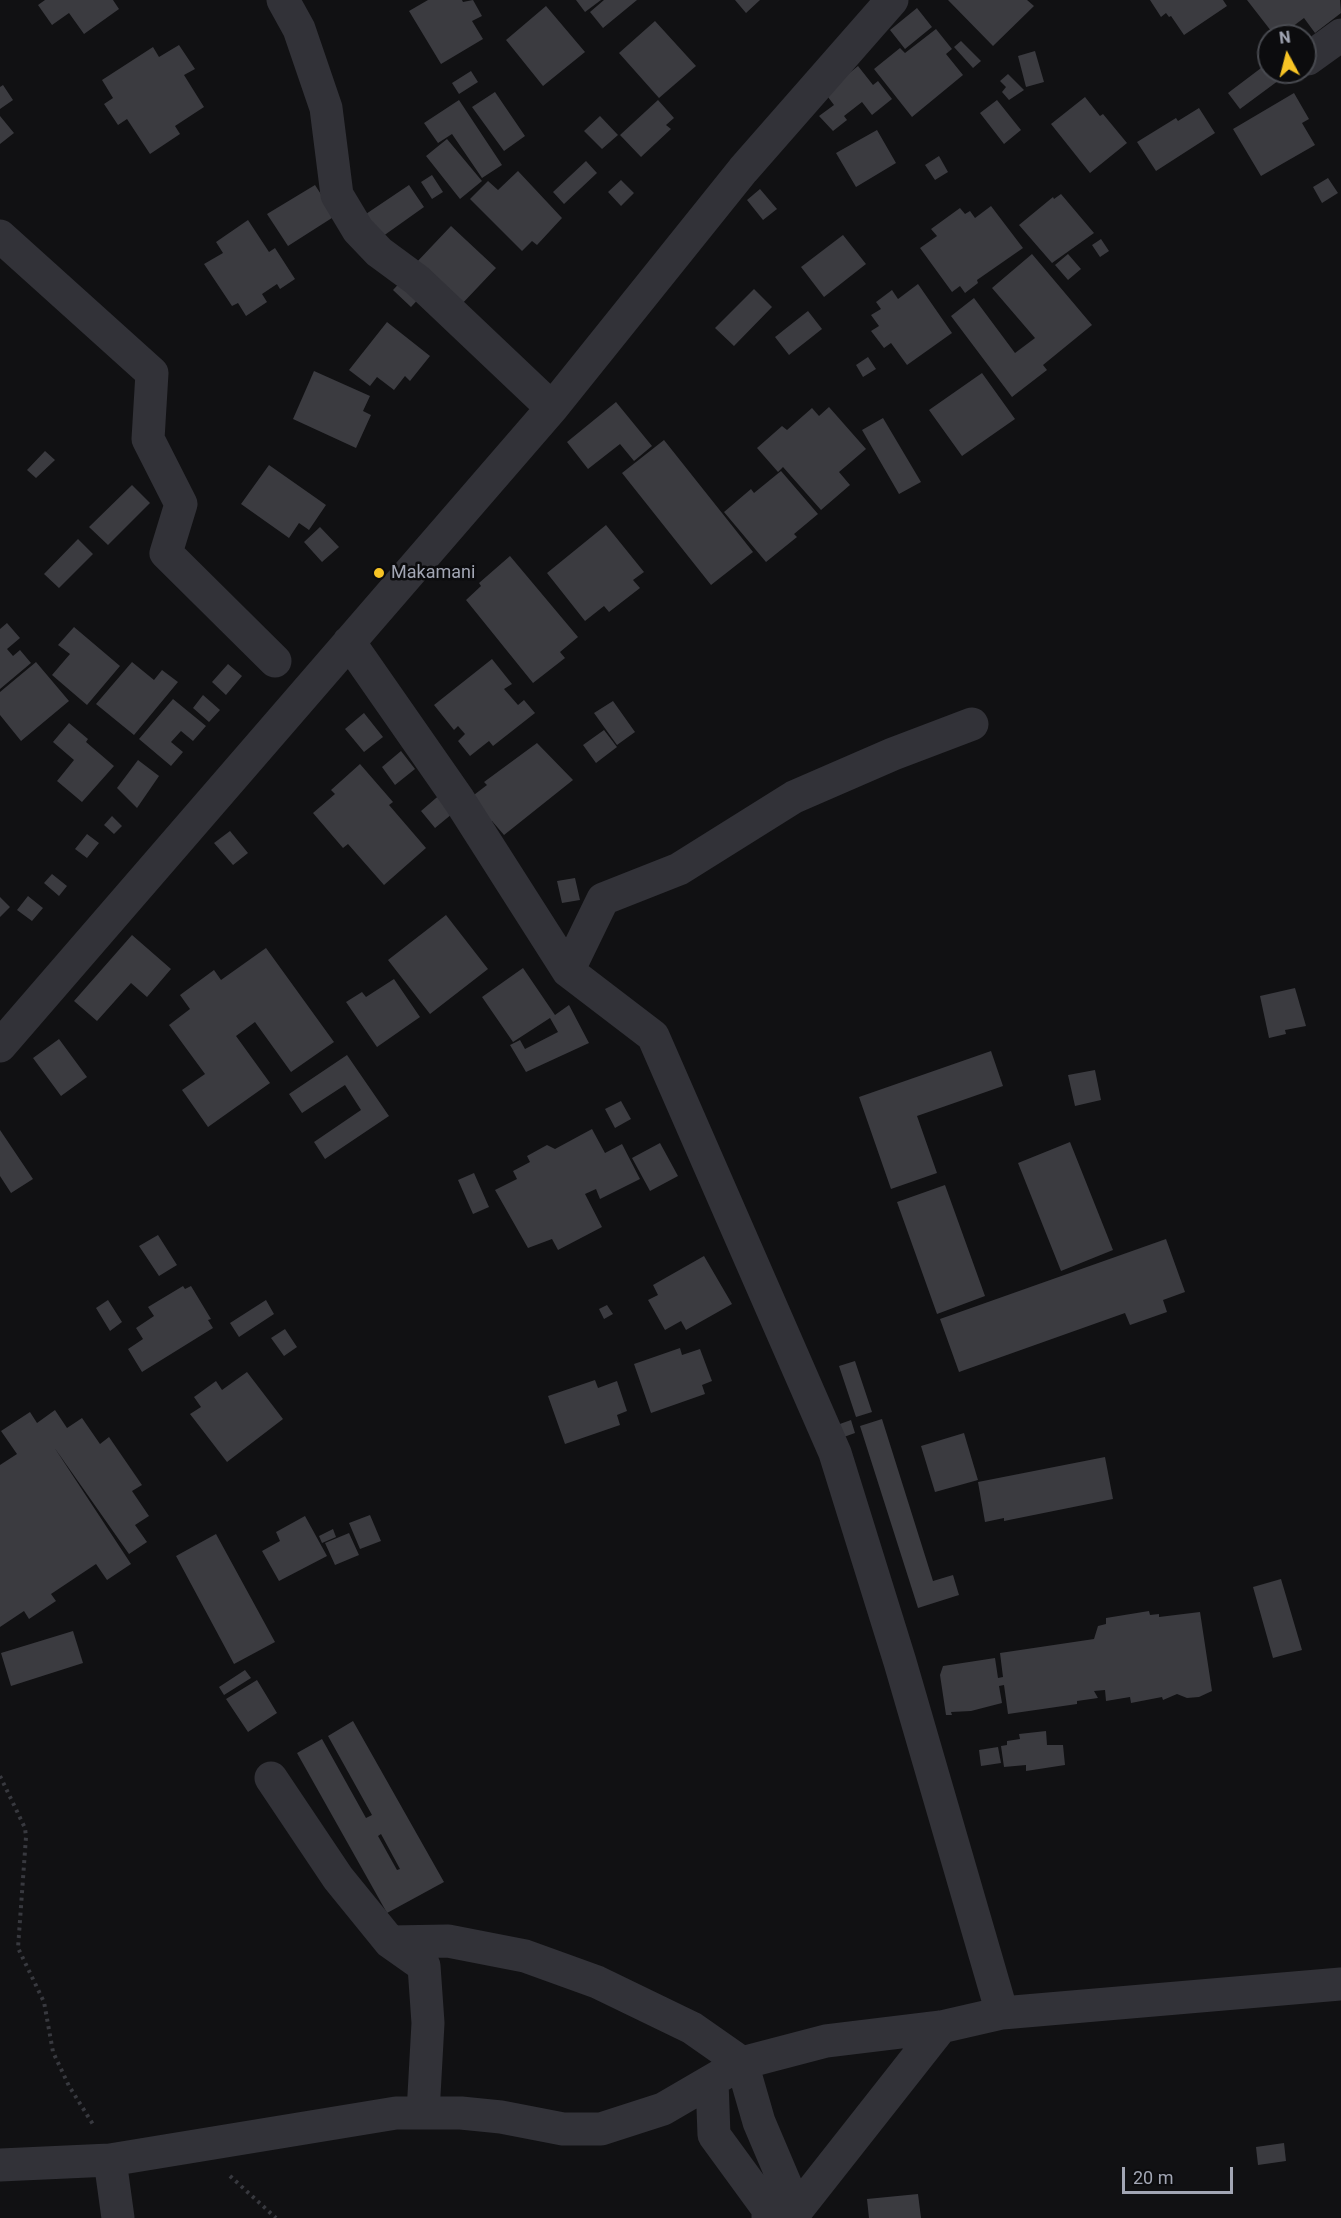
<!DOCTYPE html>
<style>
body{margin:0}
#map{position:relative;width:1341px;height:2218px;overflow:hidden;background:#111113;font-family:Roboto,sans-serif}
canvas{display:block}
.north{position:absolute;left:1257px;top:24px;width:60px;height:60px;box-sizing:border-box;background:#0c0c0e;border:2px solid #484a50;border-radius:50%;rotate:353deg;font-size:16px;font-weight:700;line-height:24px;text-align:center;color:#a2a6b4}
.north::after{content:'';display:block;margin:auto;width:21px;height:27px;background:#f7c425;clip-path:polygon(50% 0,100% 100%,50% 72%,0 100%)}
.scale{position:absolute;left:1122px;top:2167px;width:111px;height:27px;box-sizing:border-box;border:3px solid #a2a6b4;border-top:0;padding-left:8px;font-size:18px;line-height:21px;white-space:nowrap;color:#a2a6b4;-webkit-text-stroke:4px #0c0c0e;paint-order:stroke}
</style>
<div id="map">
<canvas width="1341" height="2218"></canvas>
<div class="north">N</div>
<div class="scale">20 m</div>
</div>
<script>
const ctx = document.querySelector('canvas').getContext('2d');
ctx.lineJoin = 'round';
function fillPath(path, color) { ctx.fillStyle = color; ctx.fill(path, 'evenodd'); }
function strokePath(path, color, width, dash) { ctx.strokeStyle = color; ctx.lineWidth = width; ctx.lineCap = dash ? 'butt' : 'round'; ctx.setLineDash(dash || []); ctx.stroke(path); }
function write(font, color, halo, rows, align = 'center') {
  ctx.font = font + ' Roboto,sans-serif'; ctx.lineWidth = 5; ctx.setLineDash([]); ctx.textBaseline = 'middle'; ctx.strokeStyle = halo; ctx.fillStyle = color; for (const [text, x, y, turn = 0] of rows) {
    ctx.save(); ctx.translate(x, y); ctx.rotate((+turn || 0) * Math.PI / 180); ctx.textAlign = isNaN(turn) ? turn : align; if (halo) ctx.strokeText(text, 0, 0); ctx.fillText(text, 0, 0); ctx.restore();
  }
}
fillPath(new Path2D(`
 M45 0H113L119 9 84 34 69 13 52 25 38 5Z
 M428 0H462L463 2 473 0 482 16 472 21 483 39 441 64 409 11Z
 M576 0H601L585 12Z
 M604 0H637L603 28 590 12Z
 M735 0H760L746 13Z
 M948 0H1027L1034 6 993 46Z
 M1150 0H1223L1227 6 1184 35 1171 16 1169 17 1166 13 1161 17Z
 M1247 0H1340L1341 13 1315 33 1304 18 1280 36H1275Z
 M546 6 585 52 543 86 506 40Z
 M917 8 932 27 905 49 890 30Z
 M655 21 696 66 659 98 619 53Z
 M936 29 952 49 946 54 963 75 912 117 874 69 900 48 905 53Z
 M961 41 981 61 973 68 954 47Z
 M179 45 195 69 184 75 204 107 175 126 180 134 150 154 127 119 118 125 104 104 113 98 102 80 153 47 159 57Z
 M1035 51 1044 82 1026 87 1018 56Z
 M1269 62V72H1290L1240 109 1228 93Z
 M858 66 873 85 878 81 892 99 872 115 862 102 844 116 847 120 833 131 819 116 834 105 825 93Z
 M471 71 478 82 459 94 452 83Z
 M1008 74 1024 90 1009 100 1002 92 1006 87 1000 81Z
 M3 85 13 100 0 109V87Z
 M495 92 525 136 504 151 472 107Z
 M1294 93 1309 119 1302 123 1315 145 1261 176 1233 129Z
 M1085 97 1100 116 1103 114 1127 143 1090 173 1051 124Z
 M459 100 502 165 482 178 452 134 438 143 424 123Z
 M658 100 674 118 666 125 671 129 641 157 620 135Z
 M997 100 1021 130 1004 144 980 113Z
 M1199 108 1215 133 1156 171 1137 142 1176 118 1178 121Z
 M0 116 14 133 0 144Z
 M600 116 618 135 602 149 584 131Z
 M877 130 896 163 856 187 836 153Z
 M447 139 482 181 460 199 426 156Z
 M939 156 948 172 935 180 925 165Z
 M586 161 597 173 564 204 553 192Z
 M518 171 562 218 537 245 532 241 522 251 470 199 488 181 498 190Z
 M432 175 443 192 432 199 421 182Z
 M1328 178 1338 193 1322 203 1313 187Z
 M621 180 634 193 621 206 608 192Z
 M315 185 335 216 288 246 267 214Z
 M409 185 424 207 379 239 363 216Z
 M760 189 777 209 763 220 747 200Z
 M1061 194 1094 233 1052 263 1019 225 1053 197 1054 199Z
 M991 206 1023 248 977 280 978 283 965 293 960 286 952 292 920 248 937 236 931 229 960 208 965 214 970 211 975 218Z
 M248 220 269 252 275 248 295 279 280 289 277 284 262 294 267 302 246 316 238 303 232 306 204 264 223 253 216 242Z
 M451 226 496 268 460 306 415 264Z
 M843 235 866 264 824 297 801 267Z
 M1101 239 1109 251 1100 257 1092 245Z
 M1032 254 1092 325 1043 365 1047 370 1012 397 951 316 974 298 1015 353 1035 338 992 288Z
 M1068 254 1081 269 1068 280 1055 265Z
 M406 276 424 293 411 307 393 290Z
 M918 284 952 333 907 365 891 343 884 348 871 331 879 326 871 315 881 309 876 302 892 290 898 299Z
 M754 289 772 307 734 346 715 328Z
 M808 311 822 329 789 355 775 337Z
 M387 322 430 356 410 381 405 376 394 390 377 377 370 386 349 370Z
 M868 357 876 369 863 377 856 365Z
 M314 371 370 396 363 411 371 415 356 448 293 419Z
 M982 373 1015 419 962 456 929 410Z
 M616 402 652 446 634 461 620 444 588 469 567 442Z
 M829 407 866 449 839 472 850 485 821 510 783 467 778 472 757 448 782 426 787 430 812 408 819 416Z
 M883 418 921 482 899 494 862 430Z
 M664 440 753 552 711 585 622 473Z
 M45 451 55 460 36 478 27 470Z
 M269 465 326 505 309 530 299 523 289 538 241 504Z
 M781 471 818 514 794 534 797 537 766 562 724 512 751 489 754 493Z
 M132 485 150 503 108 545 89 527Z
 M606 525 644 572 633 580 640 588 609 612 604 606 585 621 547 573Z
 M320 527 339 547 322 562 304 542Z
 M78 539 93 554 59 588 44 574Z
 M510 556 578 637 560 652 565 658 533 683 466 600 481 586 479 583Z
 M7 623 20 638 7 649 13 656 20 650 31 663 0 689V629Z
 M74 627 120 666 87 705 52 675 70 654 58 645Z
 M492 659 512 684 504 689 518 705 524 700 535 713 493 746 489 741 470 756 458 741 465 734 458 726 454 730 434 705Z
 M36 662 69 701 21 741 0 715V692Z
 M132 662 154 680 162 670 178 682 134 735 96 704Z
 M228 664 242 676 226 695 212 682Z
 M203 695 220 710 209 722 193 708Z
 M173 699 206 726 193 741 181 731 171 742 183 752 171 766 139 739Z
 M613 701 635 732 617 745 594 713Z
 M364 713 383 737 364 752 345 729Z
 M69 723 88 739 86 742 114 766 82 802 57 781 74 760 53 742Z
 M604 730 617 747 596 763 583 745Z
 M537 743 573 780 504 835 492 821 487 826 466 801 487 785 484 782Z
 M401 751 415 769 395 785 382 767Z
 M138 760 159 776 137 808 117 788Z
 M360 764 393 802 389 805 426 848 384 885 348 844 343 848 313 813 335 794 331 790Z
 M443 792 458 809 435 828 421 811Z
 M112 816 122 826 114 834 104 825Z
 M230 831 248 853 233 865 214 843Z
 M87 834 99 843 87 858 75 849Z
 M52 874 67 886 59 896 44 883Z
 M575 878 580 900 562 903 557 881Z
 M28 896 43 908 32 921 17 910Z
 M0 897 10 907 0 917Z
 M446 915 488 969 430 1014 388 960Z
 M132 935 171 969 147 997 131 983 97 1021 74 1001Z
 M266 948 334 1042 291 1072 255 1022 236 1036 270 1083 208 1127 182 1090 205 1074 169 1025 190 1009 180 995 214 970 221 980Z
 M523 968 555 1015 569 1005 589 1043 526 1072 510 1045 520 1040 525 1049 558 1032 550 1018 513 1042 482 997Z
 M394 979 420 1017 377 1047 346 1002 362 992 366 997Z
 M1295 988 1306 1026 1285 1030 1286 1034 1269 1038 1260 996Z
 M59 1039 87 1077 61 1096 33 1058Z
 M991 1051 1003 1086 917 1116 937 1173 891 1189 859 1097Z
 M347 1055 389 1116 325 1159 314 1142 361 1110 345 1085 302 1113 289 1094Z
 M1095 1070 1101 1100 1075 1106 1068 1075Z
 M621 1101 631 1119 615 1128 605 1109Z
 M592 1129 605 1153 622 1144 640 1179 600 1199 596 1189 585 1194 602 1227 558 1250 552 1239 528 1248 495 1190 517 1179 513 1171 530 1162 527 1156 547 1145 555 1149Z
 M0 1130 33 1179 11 1193 0 1176Z
 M1070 1142 1113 1250 1061 1271 1018 1163Z
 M660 1143 678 1176 650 1191 632 1158Z
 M474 1173 489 1207 473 1214 458 1180Z
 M945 1185 985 1296 937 1314 897 1202Z
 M158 1235 177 1265 159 1276 139 1246Z
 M1166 1239 1185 1292 1163 1300 1167 1312 1130 1325 1125 1313 959 1372 940 1319Z
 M704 1256 732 1304 686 1330 681 1321 665 1330 648 1300 658 1295 653 1285Z
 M183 1286 185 1289 191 1286 211 1319 208 1320 213 1328 142 1372 128 1349 143 1339 136 1328 154 1316 148 1307Z
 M108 1300 122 1322 110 1331 96 1308Z
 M266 1300 274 1314 239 1337 230 1323Z
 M607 1305 613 1314 604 1319 599 1309Z
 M285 1329 297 1347 284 1356 271 1338Z
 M680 1348 682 1355 700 1349 712 1381 702 1385 705 1394 651 1413 634 1364Z
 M855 1361 872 1412 856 1417 839 1366Z
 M247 1372 283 1419 227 1462 190 1414 201 1407 194 1397 216 1381 222 1390Z
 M595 1380 598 1388 617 1381 627 1411 617 1415 620 1425 565 1444 548 1396Z
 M55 1410 67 1428 82 1418 100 1444 109 1437 142 1485 132 1491 149 1516 135 1525 147 1542 129 1554 54 1447 131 1564 107 1580 96 1564 51 1594 56 1601 29 1619 24 1611 0 1627V1465L17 1454 1 1431 30 1412 37 1423Z
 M882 1419 933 1581 953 1575 959 1595 918 1608 860 1426Z
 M851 1420 855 1433 841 1438 837 1425Z
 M964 1433 978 1480 935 1492 921 1446Z
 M1105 1457 1113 1499 1004 1521V1518L985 1522 978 1482Z
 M370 1515 381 1541 360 1549 349 1523Z
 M305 1516 327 1556 279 1581 262 1551 280 1541 276 1532Z
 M333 1529 336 1537 322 1543 319 1536Z
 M349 1533 359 1555 335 1565 325 1543Z
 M216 1534 275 1642 234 1664 176 1556Z
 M1281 1579 1302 1650 1273 1658 1253 1587Z
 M1149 1611 1150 1615 1159 1614V1617L1200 1612 1212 1691 1199 1697 1187 1698 1177 1694 1163 1700 1162 1697 1131 1703 1130 1697 1106 1701 1105 1690 1094 1691 1098 1698 1077 1701V1704L1008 1714 1004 1685 999 1686 1002 1703 971 1711 951 1712 952 1715H946L940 1675 943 1666 995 1658 998 1678 1003 1677 1000 1653 1094 1639 1098 1626 1106 1624V1618Z
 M73 1631 83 1663 11 1686 1 1653Z
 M245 1670 251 1678 224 1695 219 1687Z
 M257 1680 277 1713 248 1732 226 1699Z
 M353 1721 444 1882 387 1913 297 1753 322 1739 366 1818 372 1815 328 1736ZM381 1834 400 1869 397 1870 378 1836Z
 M1046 1731 1047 1745H1063L1065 1765 1026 1771V1765L1004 1767 1001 1746 1007 1745V1741L1020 1739 1019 1734Z
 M998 1747 1001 1763 981 1766 979 1750Z
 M1284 2143 1286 2161 1258 2165 1256 2147Z
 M918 2194 921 2218H869L867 2199Z`), '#3b3b40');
strokePath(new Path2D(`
 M0 1776 25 1828 26 1837 18 1948 44 2002 53 2052 69 2086 94 2126
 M230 2176 276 2218`), '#38393f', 4, [3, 4.5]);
strokePath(new Path2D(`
 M283 0 299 29 326 108 337 195 358 230 379 252 417 280 552 408
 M1308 59 1341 35
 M0 236 152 373 148 439 181 504 166 553 275 661
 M349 642 459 800 568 971 653 1036 835 1453 900 1662 1002 2013
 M568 971 603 899 679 869 794 797 893 754 972 724
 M0 1046 552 408 743 170 892 0
 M271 1778 338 1878 390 1942 424 1966 428 2023 423 2113
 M390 1942 448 1941 525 1956 597 1982 692 2028 742 2063 759 2122 790 2195 793 2218
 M712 2081 714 2135 768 2209V2218
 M110 2160 118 2218
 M0 2165 110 2160 396 2113H461L501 2117 563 2129H601L663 2109 742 2063 826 2041 941 2027 1002 2013 1341 1984
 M793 2215 941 2027`), '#323238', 33);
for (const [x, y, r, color] of [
 [379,573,6,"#f7c425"]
]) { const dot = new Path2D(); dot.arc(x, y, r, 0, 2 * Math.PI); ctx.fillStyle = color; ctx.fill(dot); strokePath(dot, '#0c0c0e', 2); }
write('18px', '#a2a6b4', '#0c0c0e', [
 ["Makamani",391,573]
], 'left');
</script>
